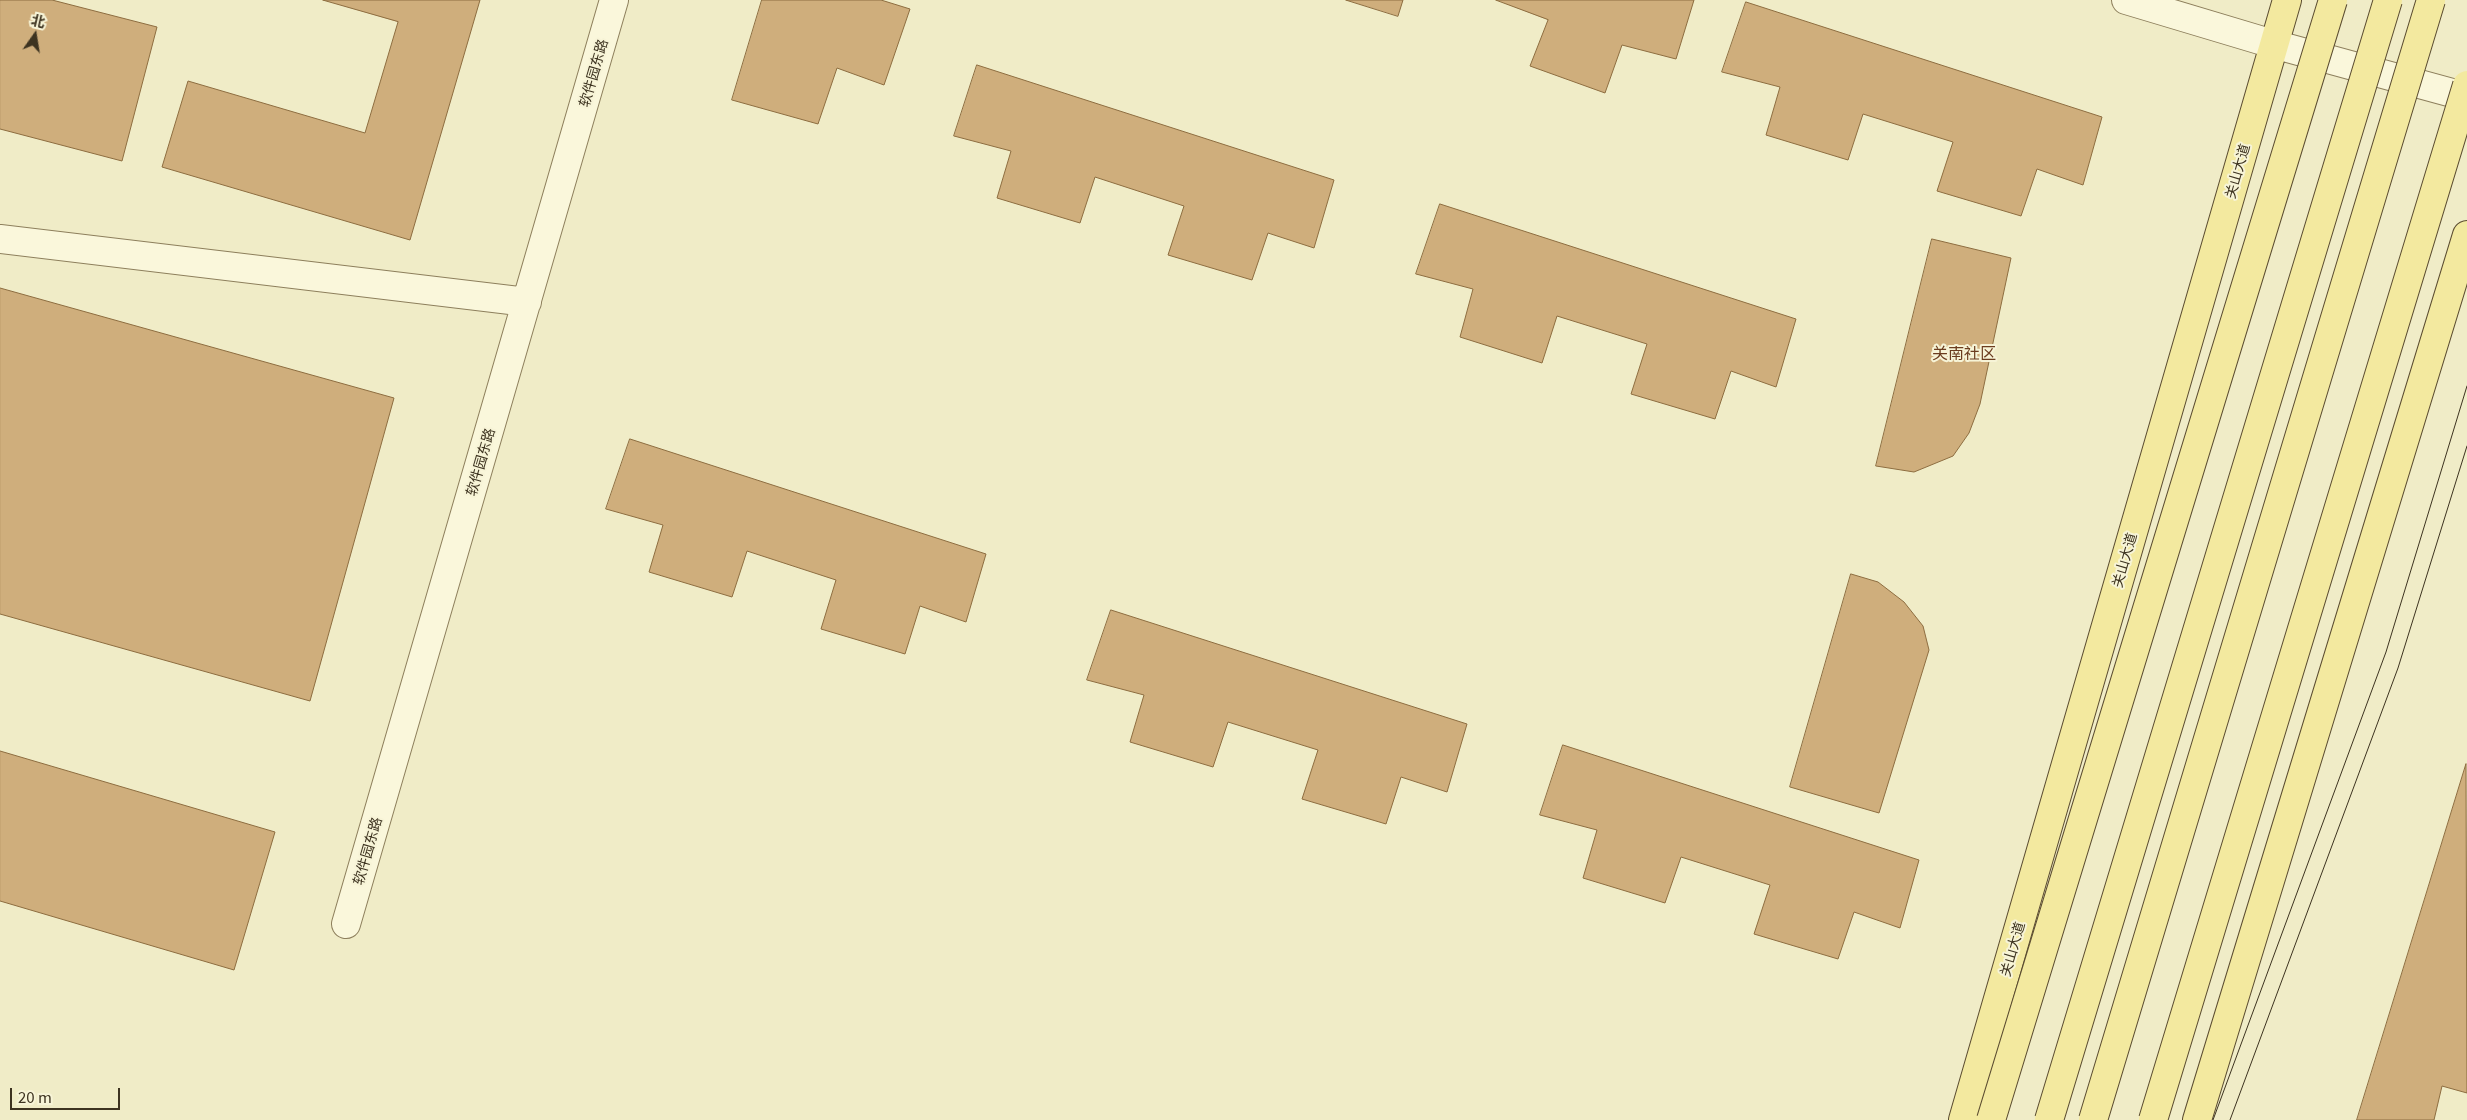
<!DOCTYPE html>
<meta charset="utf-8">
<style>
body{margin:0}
#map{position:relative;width:2467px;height:1120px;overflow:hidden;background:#f0ecc7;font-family:Georgia,"Noto Sans SC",serif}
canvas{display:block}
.north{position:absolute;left:10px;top:10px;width:50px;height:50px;-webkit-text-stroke:4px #f7f4d7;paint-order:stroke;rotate:13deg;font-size:14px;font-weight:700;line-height:20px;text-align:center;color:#3d3320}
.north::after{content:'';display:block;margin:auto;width:18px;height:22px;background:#3d3320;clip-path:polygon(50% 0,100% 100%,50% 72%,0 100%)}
.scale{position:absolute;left:10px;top:1088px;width:110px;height:22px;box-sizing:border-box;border:2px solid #3d3320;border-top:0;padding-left:6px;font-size:15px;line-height:18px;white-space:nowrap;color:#3d3320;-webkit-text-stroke:4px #f7f4d7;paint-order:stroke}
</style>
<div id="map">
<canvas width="2467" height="1120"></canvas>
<div class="north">北</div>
<div class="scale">20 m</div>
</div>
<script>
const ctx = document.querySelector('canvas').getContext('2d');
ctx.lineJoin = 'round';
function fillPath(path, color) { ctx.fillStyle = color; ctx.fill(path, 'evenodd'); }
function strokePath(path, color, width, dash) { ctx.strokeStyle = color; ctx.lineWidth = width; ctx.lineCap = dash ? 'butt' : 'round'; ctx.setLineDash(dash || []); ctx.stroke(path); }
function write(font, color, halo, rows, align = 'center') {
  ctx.font = font + ' Georgia,"Noto Sans SC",serif'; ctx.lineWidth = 4; ctx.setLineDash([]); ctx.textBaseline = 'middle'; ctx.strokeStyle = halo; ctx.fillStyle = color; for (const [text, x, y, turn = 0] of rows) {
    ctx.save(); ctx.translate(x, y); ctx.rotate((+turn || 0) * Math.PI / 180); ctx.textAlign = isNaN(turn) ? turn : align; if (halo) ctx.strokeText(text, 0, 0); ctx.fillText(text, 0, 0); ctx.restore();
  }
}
const building = new Path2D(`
 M0 0H52L157 27 122 161 0 129Z
 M323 0H480L410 240 162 167 188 81 365 133 398 22Z
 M762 0H881L910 9 884 85 837 68 818 124 732 100Z
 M1346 0H1403L1398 16Z
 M1496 0H1694L1676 59 1622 45 1605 93 1530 66 1548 20Z
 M1746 2 2102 117 2083 185 2037 169 2021 216 1937 191 1953 142 1863 114 1848 160 1766 135 1780 87 1722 72Z
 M977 65 1334 180 1314 248 1268 233 1252 280 1168 255 1184 206 1095 177 1080 223 997 198 1011 151 954 136Z
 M1440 204 1796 319 1776 387 1731 371 1715 419 1631 394 1647 344 1557 316 1542 363 1460 337 1473 289 1416 274Z
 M1932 239 2011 258 1980 404 1969 433 1953 456 1914 472 1876 466Z
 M0 288 394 398 310 701 0 614Z
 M630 439 986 554 966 622 920 606 905 654 821 629 836 580 747 551 732 597 649 572 663 525 606 509Z
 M1851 574 1878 582 1904 602 1923 626 1929 650 1879 813 1790 787Z
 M1111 610 1467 724 1447 792 1401 777 1386 824 1302 799 1318 750 1228 722 1213 767 1130 742 1144 695 1087 680Z
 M1563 745 1919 860 1900 928 1854 912 1838 959 1754 934 1770 885 1681 857 1665 903 1583 878 1597 830 1540 815Z
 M0 751 275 832 234 970 0 901Z
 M2466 764 2467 1093 2442 1086 2434 1120H2357Z`);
fillPath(building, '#cfae7c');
strokePath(building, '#8d6d40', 1);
const minor = new Path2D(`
 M2126 0 2273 44 2467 97
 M0 239 527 302
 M346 924 614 0`);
const major = new Path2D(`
 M1963 1120 2287 0
 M2197 1120 2467 235`);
strokePath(minor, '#8d7f5c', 30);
strokePath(major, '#5b4c30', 30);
strokePath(minor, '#faf7db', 28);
strokePath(major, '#f3e99f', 28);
strokePath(new Path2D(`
 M2213 1120 2386 652 2467 386
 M2230 1120 2398 668 2467 446`), '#3d3320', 1);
const majorBridge = new Path2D(`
 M1991 1120 2333 0
 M2049 1120 2388 0
 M2093 1120 2431 0
 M2153 1120 2467 85`);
strokePath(majorBridge, '#5b4c30', 30, []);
strokePath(majorBridge, '#f3e99f', 28);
write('14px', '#3d3320', '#f7f4d7', [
 ["软件园东路",593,73,-74],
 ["关山大道",2237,171,-74],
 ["软件园东路",480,462,-74],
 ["关山大道",2124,560,-74],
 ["软件园东路",367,851,-74],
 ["关山大道",2012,949,-74]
]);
write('16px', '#6b3c1e', '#f7f4d7', [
 ["关南社区",1964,353]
]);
</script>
